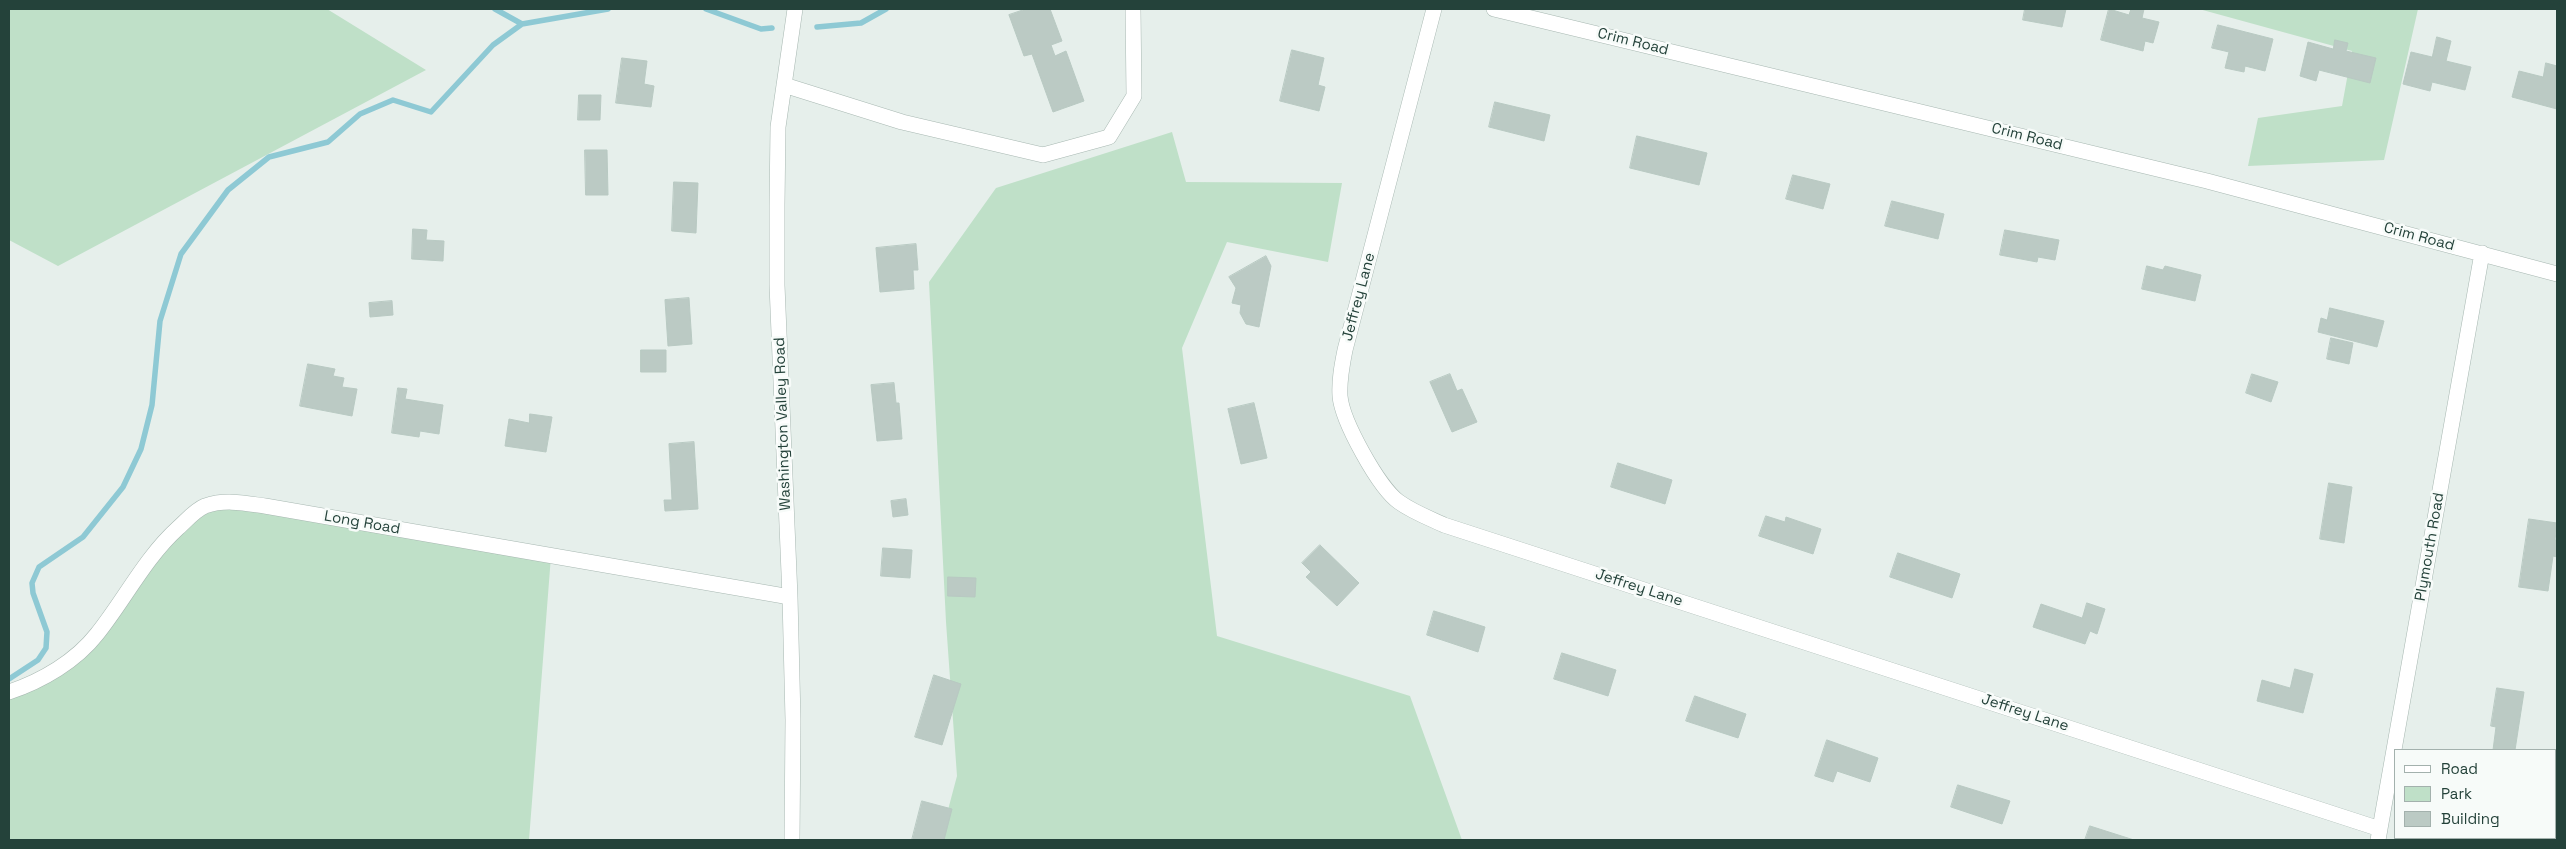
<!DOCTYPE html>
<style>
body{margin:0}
#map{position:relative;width:2566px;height:849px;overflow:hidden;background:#e6efeb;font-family:"Space Grotesk",sans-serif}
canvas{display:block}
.frame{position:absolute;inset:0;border:10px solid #24423a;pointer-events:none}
.legend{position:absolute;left:2394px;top:749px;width:162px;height:90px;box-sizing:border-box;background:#f7fbf9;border:1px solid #a3b1ad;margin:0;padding:6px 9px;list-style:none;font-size:15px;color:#24423a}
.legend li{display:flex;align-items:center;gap:10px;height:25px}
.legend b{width:25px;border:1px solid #a3b1ad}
</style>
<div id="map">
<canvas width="2566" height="849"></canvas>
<div class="frame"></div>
<ul class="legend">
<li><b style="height:6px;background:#fff"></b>Road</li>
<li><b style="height:14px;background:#bfe0c8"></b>Park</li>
<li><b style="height:14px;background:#bbcac4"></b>Building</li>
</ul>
</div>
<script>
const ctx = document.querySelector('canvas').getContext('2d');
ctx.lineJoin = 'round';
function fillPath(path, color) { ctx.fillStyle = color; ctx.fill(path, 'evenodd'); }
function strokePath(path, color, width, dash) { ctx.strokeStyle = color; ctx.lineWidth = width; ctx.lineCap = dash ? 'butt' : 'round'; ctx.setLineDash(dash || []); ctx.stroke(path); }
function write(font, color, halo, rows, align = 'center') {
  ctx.font = font + ' "Space Grotesk",sans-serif'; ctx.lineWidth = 5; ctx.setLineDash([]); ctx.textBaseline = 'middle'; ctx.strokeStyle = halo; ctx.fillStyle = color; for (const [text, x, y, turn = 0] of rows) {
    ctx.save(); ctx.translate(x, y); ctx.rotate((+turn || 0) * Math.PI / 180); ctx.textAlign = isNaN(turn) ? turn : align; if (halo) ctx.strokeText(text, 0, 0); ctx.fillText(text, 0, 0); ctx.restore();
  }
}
fillPath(new Path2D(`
 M9 9H327L426 70 58 266 9 240Z
 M2199 9H2418L2384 160 2248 166 2258 118 2342 106 2352 51Z
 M1172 132 1186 182 1342 183 1328 262 1227 242 1182 348 1217 636 1410 696 1462 840H940L957 776 946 622 929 282 996 188Z
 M221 501 551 556 529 840H9V692L65 665 153 554Z`), '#bfe0c8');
strokePath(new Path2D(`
 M495 9 522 24
 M706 9 761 29 772 28
 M817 27 861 23 886 9
 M9 679 38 660 46 648 47 632 33 593 32 583 39 567 83 537 123 487 141 449 152 405 160 321 181 254 228 190 269 157 328 142 360 114 393 100 431 112 493 45 522 24 608 9`), '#8ec9d4', 5.5);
const building = new Path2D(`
 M1026 9H1050L1062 41 1051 45 1055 56 1066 51 1084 101 1053 112 1032 54 1024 56 1009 15Z
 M2025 9H2066L2062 27 2023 20Z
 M2109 9 2129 15 2131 9H2144L2142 18 2159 22 2153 43 2145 41 2143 51 2101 40Z
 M2218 25 2273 39 2265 71 2245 66 2244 72 2225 68 2229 52 2212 48Z
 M2437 37 2451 41 2446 61 2471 67 2465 90 2432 82 2430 91 2403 84 2411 52 2432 57Z
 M2335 40 2348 43 2346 51 2376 58 2370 83 2319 70 2316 81 2300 76 2308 42 2333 49Z
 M1292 50 1324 58 1318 85 1325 87 1319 111 1280 101Z
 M622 58 647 61 644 84 654 86 651 107 616 103Z
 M2546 63 2557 66V109L2512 97 2519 71 2543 77Z
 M579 95H601L600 120H578Z
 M1495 102 1550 115 1544 141 1489 127Z
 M1637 136 1707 153 1699 185 1630 168Z
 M585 150H607L608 195H586Z
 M1793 175 1830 184 1823 209 1786 199Z
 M674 182 698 183 696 233 672 231Z
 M1892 201 1944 214 1938 239 1885 226Z
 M413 229 427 230 426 240 444 241 443 261 412 259Z
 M2005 230 2059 240 2055 260 2038 257 2037 262 2000 255Z
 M916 244 918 270H913L914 289 880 292 876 248Z
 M1266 256 1271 266 1259 327 1246 324 1240 313 1241 305 1232 303 1236 288 1229 277Z
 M2147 266 2163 270 2165 266 2201 275 2195 301 2142 289Z
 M689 298 692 344 668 346 665 300Z
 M392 301 393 315 370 317 369 303Z
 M2330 308 2384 321 2377 347 2318 332 2321 318 2327 320Z
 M2331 338 2353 343 2349 364 2327 359Z
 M641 350H666V372H641Z
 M308 364 335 369 333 376 344 378 342 387 357 389 352 416 300 406Z
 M1450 374 1457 391 1462 389 1477 422 1452 432 1430 382Z
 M2252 374 2278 382 2271 402 2246 393Z
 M894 383 896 403H899L902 439 877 441 871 385Z
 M398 388 407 389 405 399 443 405 439 434 420 431 419 437 392 433Z
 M1254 403 1267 458 1241 464 1228 409Z
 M530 414 552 417 546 452 505 446 509 419 529 423Z
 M694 442 698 509 665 511 664 500H672L669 444Z
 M1618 463 1672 480 1665 504 1611 487Z
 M2329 483 2352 487 2344 543 2320 539Z
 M906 499 908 515 893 517 891 501Z
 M1766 516 1785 522 1786 517 1821 529 1813 554 1759 536Z
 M2529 519 2557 523 2555 540H2557V557L2553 556 2548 591 2519 587Z
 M1320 545 1359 583 1337 606 1306 577 1311 572 1302 563Z
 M883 548 912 550 910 578 881 576Z
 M1898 553 1960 574 1952 598 1890 577Z
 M948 577 976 578 975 597 948 596Z
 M2087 603 2105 609 2097 634 2090 631 2085 644 2033 627 2041 604 2082 618Z
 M1434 611 1485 627 1478 652 1427 635Z
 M1562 653 1616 670 1608 696 1554 679Z
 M2295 669 2313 674 2303 713 2257 701 2262 680 2290 688Z
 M934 675 961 684 942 745 915 737Z
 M2497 688 2524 692 2515 750H2493L2496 727 2491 726Z
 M1695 696 1746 714 1738 738 1686 721Z
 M1827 740 1878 758 1870 782 1837 771 1833 782 1815 776Z
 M1958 785 2010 801 2002 824 1951 807Z
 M922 801 952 809 944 840H912Z
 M2090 826 2134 840H2085Z`);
fillPath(building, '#bbcac4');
strokePath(building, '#b8c9c2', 1);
const minor = new Path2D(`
 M1434 9 1345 350C1342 365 1339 380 1340 396 1342 421 1379 488 1399 502 1413 512 1429 518 1444 525L2380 829
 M1494 9 2207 181 2557 274
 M784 85 902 122 1043 155 1109 137 1134 96 1133 9
 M9 692C42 681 76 661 97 634 125 599 145 558 178 528 186 521 195 510 205 506 225 499 244 503 265 506L790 597
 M792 840 793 720 790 597 777 285V205L778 127 795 9
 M2378 840 2482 253`);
strokePath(minor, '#a8b8b2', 16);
strokePath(minor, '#fff', 15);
write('15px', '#24423a', '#f7fbf9', [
 ["Crim Road",1633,42,14],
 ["Crim Road",2027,137,14],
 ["Crim Road",2419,237,15],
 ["Jeffrey Lane",1359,297,-75],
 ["Washington Valley Road",783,424,-92],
 ["Long Road",362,523,10],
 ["Plymouth Road",2430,547,-80],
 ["Jeffrey Lane",1639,588,18],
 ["Jeffrey Lane",2025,713,18]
]);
</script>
